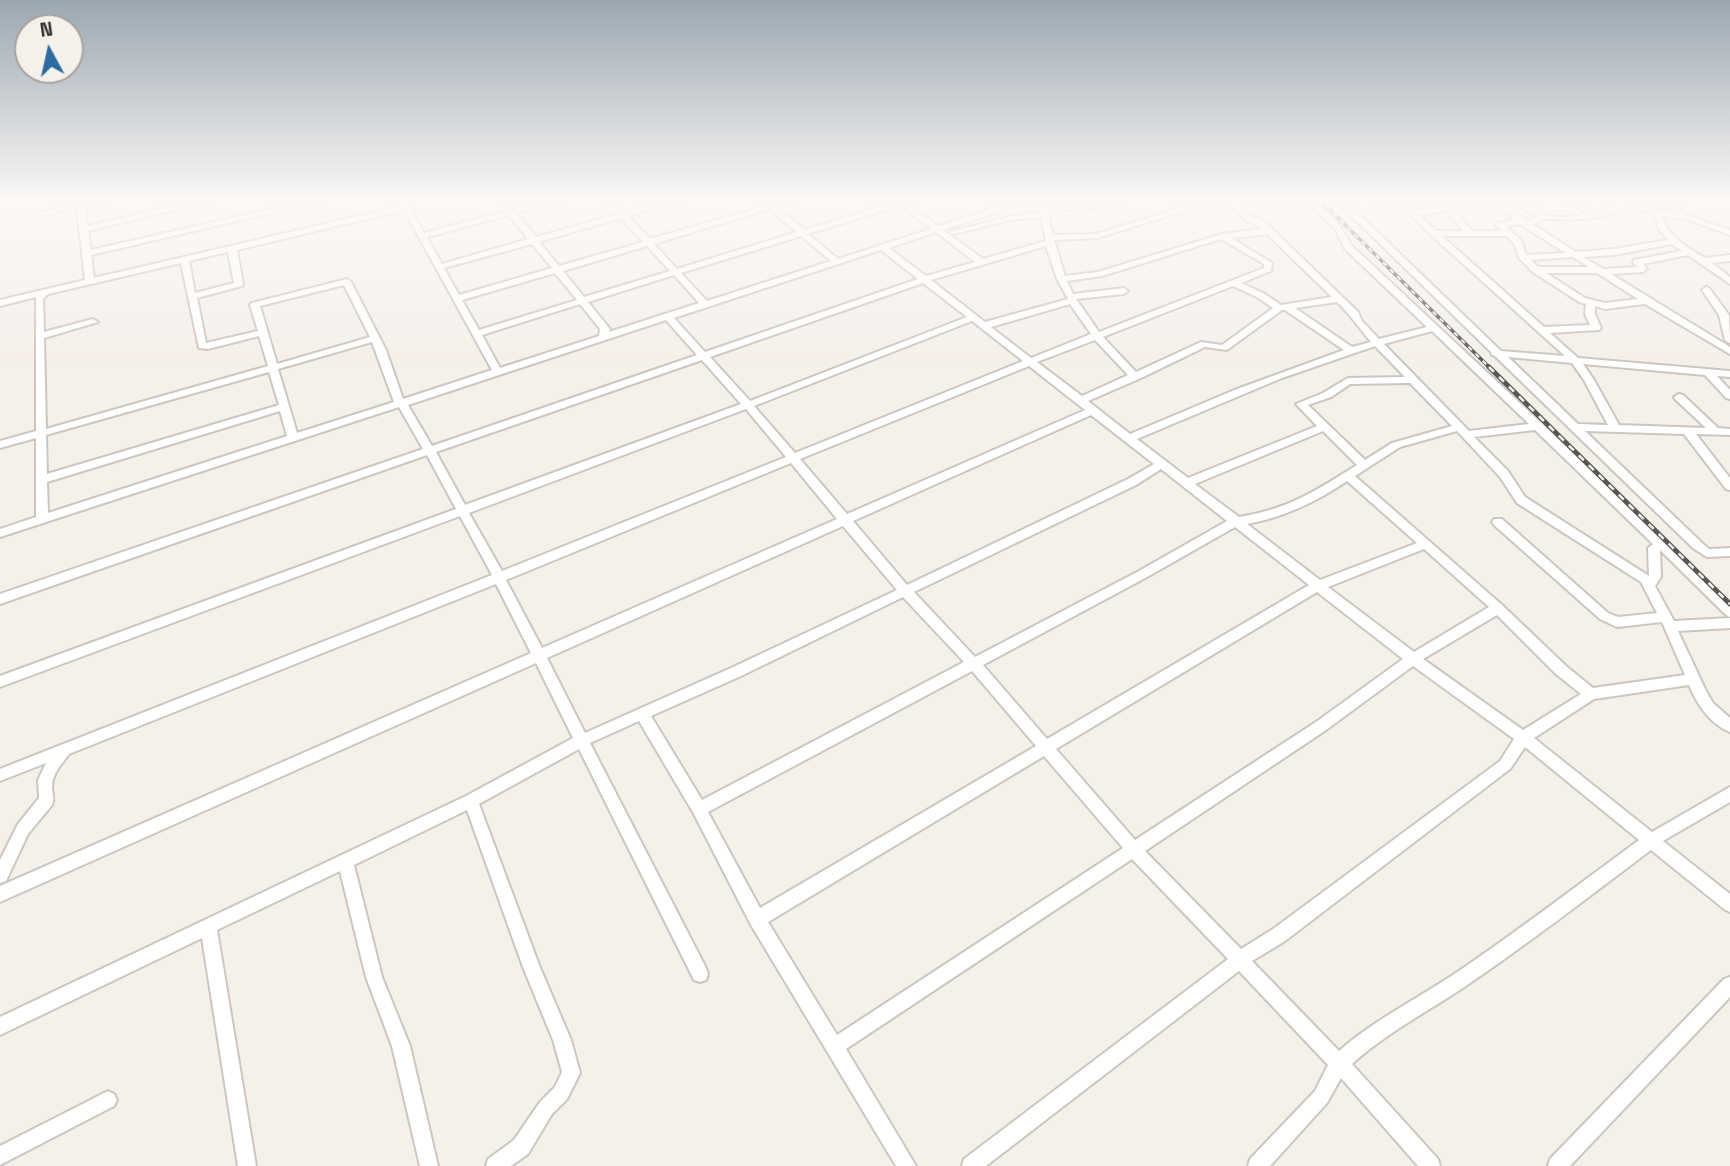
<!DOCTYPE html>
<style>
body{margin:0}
#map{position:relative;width:1730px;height:1166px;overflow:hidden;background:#f6f0eb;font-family:"Space Grotesk",sans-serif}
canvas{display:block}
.north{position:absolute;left:14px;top:14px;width:70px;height:70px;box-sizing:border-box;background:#f6f0eb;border:2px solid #a7a29f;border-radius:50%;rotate:352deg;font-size:19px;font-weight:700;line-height:28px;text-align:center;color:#302e2c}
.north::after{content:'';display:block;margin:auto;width:24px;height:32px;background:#2a6ba1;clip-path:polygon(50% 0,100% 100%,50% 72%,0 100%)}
</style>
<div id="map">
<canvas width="1730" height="1166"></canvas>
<div class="north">N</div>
</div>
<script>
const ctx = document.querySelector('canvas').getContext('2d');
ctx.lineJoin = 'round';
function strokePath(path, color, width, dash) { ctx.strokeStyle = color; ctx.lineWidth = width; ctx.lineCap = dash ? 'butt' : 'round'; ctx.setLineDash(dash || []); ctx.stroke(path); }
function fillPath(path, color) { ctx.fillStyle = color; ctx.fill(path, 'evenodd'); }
const minor = new Path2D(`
 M95 199H112L85 206 87 226 205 199H221L88 231 91 250 315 199H331L91 255 94 278 401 206 399 199H405L424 233 506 211 500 199H508L513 209 549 199H563L516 213 536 237 618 214 604 199H613L625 212 671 199H685L628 216 650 239 765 206 758 199H767L772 204 786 199H800L777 207 804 230 895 202V199H917L907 203 938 226 1022 199H1041L1045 206 1121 202 1125 204 1121 206 1047 211 1053 235 1096 234 1206 200 1309 199C1329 210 1341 226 1352 246L1615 492 1730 604V617L1726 615 1660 550 1661 577 1655 586 1674 621 1730 618V628L1678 631 1706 691 1713 703 1730 718V732C1710 724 1697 704 1689 685L1594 699 1534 738 1652 832 1730 787V802L1663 841 1730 894V912L1724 909 1651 850C1591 895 1532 941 1470 983 1431 1010 1387 1032 1352 1064L1438 1159 1440 1166H1418L1341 1078 1327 1103 1270 1166H1248L1250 1159 1315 1091 1328 1065 1239 971 986 1166H962L964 1159 1228 959 1132 859 846 1049 916 1166H896L751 925 694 814 639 721 590 743 706 968 708 974 706 980 700 982 694 980 579 749 479 804 539 965 571 1040 580 1073 567 1099 552 1114 528 1154 511 1166H486L488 1159 514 1140 540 1102 555 1087 562 1072 553 1040 523 967 467 810 354 865 382 977 410 1046 438 1166H420L392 1046 366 977 340 871 217 930 256 1166H238L202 938 0 1035V1017L466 796 573 738 536 663 0 902V886L531 653 496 584 69 754C62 764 52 773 52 787 52 794 55 798 52 805L28 834 6 881 0 883V860L18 824 39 798 38 780 46 763 0 781V769L492 575 460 516 0 687V676L456 509 427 455 0 604V594L423 449 399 407 0 537V529L36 517V438L0 448V441L36 431V297L0 306V300L85 280 77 208 43 215 39 213ZM1034 200 1040 212 1011 216 949 232 953 234 1011 220 1041 217 1046 241 983 259 943 230ZM1303 202 1312 208 1334 227 1345 249 1427 327 1379 339 1362 321 1358 312 1265 222 1250 215 1238 204ZM1207 204H1229L1244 219 1263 229 1222 234 1098 272 1065 276 1054 240 1097 238ZM900 205 931 229 838 259 808 234ZM769 209 797 232 677 269 654 244ZM404 210 492 370 403 399 386 350 351 282 347 279 252 303 250 305 258 331 206 343 197 298 242 286 243 284 237 250ZM509 215 528 239 442 264 427 237ZM621 218 643 242 559 266 539 242ZM936 232 975 262 926 276 889 248ZM1267 234 1332 297 1281 305 1263 293 1241 283 1271 271 1272 263 1231 238ZM801 236 831 261 707 301 681 273ZM1221 239 1264 264V268L1099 332 1076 299 1124 294 1128 291 1124 288 1073 294 1067 281 1102 276ZM532 244 552 268 459 295 444 268ZM647 246 670 271 584 297 563 271ZM1046 246 1057 279 1068 299 985 322 931 280ZM881 250 918 279 705 352 674 318ZM228 252 234 283 195 293 189 261ZM181 263 199 348 208 349 259 336 268 366 46 429 44 338 98 322 93 319 44 332 43 299 48 294ZM555 273 577 300 479 330 462 300ZM674 275 699 303 609 332 610 329 588 302ZM923 283 967 317 750 401 710 357ZM344 285 370 337 277 364 260 306ZM1233 286 1257 297 1273 308 1222 345 1201 342 1136 372 1103 337ZM1337 302C1350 314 1359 328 1371 342L1352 347 1295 308ZM580 304 600 329 599 336 500 368 482 335ZM1070 304 1091 334 1031 358 991 327ZM1282 310H1285L1344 350 1237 389 1130 434 1088 401 1139 379 1205 347 1227 350ZM666 320 697 355 432 446 408 405ZM972 321 1023 361 795 453 754 406ZM1432 331 1529 424 1469 431 1384 344ZM1095 340 1128 375 1082 396 1037 362ZM372 342 394 402 297 433 278 369ZM1375 346 1405 377 1348 378 1323 393 1296 404 1317 426 1188 478 1137 439 1282 378ZM702 360 741 404 465 505 436 452ZM1029 366 1085 410 847 514 800 459ZM269 372 279 405 47 474 46 435ZM1410 383 1452 426 1392 443 1365 460 1308 405 1331 397 1350 384ZM746 409 786 457 502 571 469 513ZM280 411 287 436 48 513 47 482ZM1091 415 1154 464 1128 479 907 585 853 521ZM1535 430 1653 544 1648 548 1649 576 1525 497 1508 471 1474 437ZM1323 431 1357 465C1316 491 1288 509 1239 517L1195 484ZM1457 431 1500 477 1517 503 1641 582 1657 613 1618 617 1608 613 1502 519H1494L1492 522 1494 525 1600 619 1617 627 1662 622 1685 675 1593 688 1566 666 1502 605 1355 476 1400 447ZM791 463 837 519 542 648 506 580ZM1161 469 1227 521 1139 571 975 657 914 592 1136 485ZM1347 481 1417 543 1320 580 1247 524C1285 517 1316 502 1347 481ZM843 526 897 590 731 668 585 733 547 658ZM1235 527 1309 585 1047 739 983 665 1147 577ZM1424 549 1489 607 1414 652 1328 587ZM1317 592 1403 659 1316 722 1135 840 1056 749ZM903 597 964 662 702 800 651 716 741 676ZM1497 615 1556 674 1581 694 1523 730 1423 659ZM1413 666 1514 739 1500 761 1273 929 1241 949 1145 851 1326 730ZM972 671 1036 746 760 908 708 812ZM1525 747 1639 840C1578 885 1518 931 1456 973 1417 999 1374 1020 1339 1051L1252 961 1285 941 1510 769ZM1044 756 1123 848 837 1035 768 922Z
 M1334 199H1343L1501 351 1565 356 1431 235 1406 210 1405 205 1369 199H1412L1419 204 1413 206 1416 210 1498 199 1528 221 1536 216 1509 199C1525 199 1533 210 1547 215 1559 219 1575 216 1588 214L1567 199H1577L1596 213 1619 204 1607 199 1627 200 1653 209 1677 213 1660 199H1669L1686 215 1730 230V235L1689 220 1661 215C1669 237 1686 247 1705 258L1730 255V261L1712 263 1730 277V284L1688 255 1643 264 1647 269 1643 272 1611 274 1730 347V354L1645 304 1605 309 1595 306V314L1601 328 1599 330 1550 333 1578 358 1730 371V377L1717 376 1730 390V399L1726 398 1705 375 1583 364 1594 380 1619 425 1706 428 1675 399 1674 397 1679 394 1683 395 1718 428 1730 429V435L1696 434 1730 478V490L1726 489 1684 434 1585 431 1701 542 1709 549 1730 548V556L1707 557 1693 548 1495 356 1492 355 1491 352ZM1495 204 1515 220 1497 223 1496 225 1502 231H1472L1455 210ZM1627 206 1653 213 1659 229 1668 240 1614 249 1576 252 1534 225 1541 219C1570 220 1600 222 1627 206ZM1447 211 1463 231H1436L1420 215ZM1521 224 1526 228 1566 253 1526 255 1522 242 1506 226ZM1442 236H1507L1515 245 1519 258 1533 272 1579 302 1586 304 1585 314 1590 325 1544 327ZM1672 244 1682 251 1634 260 1633 262 1637 267 1603 269 1583 257 1614 255ZM1573 257 1589 267H1538L1531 260ZM1546 273H1597L1638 299 1605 303 1585 298ZM1508 357 1572 363 1584 380 1608 425 1578 424Z
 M1706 287 1709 288 1729 315 1730 343 1725 340 1719 315 1702 290Z
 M1730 977V997L1570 1166H1548L1550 1159 1724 979Z
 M108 1091 114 1094 117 1100 114 1106 0 1165V1146Z`);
strokePath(minor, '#ccc6c1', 4);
fillPath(minor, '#fff');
const railFar1 = new Path2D(`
 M1319 199 1491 369`);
const rail = new Path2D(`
 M1489 367 1730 604`);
strokePath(railFar1, '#595754', 3.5);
strokePath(rail, '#595754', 5);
strokePath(railFar1, '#f6f0eb', 2, [5]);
strokePath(rail, '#f6f0eb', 2.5, [7]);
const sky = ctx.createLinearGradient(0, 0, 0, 363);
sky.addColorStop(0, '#9ba7b1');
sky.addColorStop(0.55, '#fbf8f6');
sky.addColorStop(1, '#fbf8f600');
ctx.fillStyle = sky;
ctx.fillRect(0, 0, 1730, 363);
</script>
